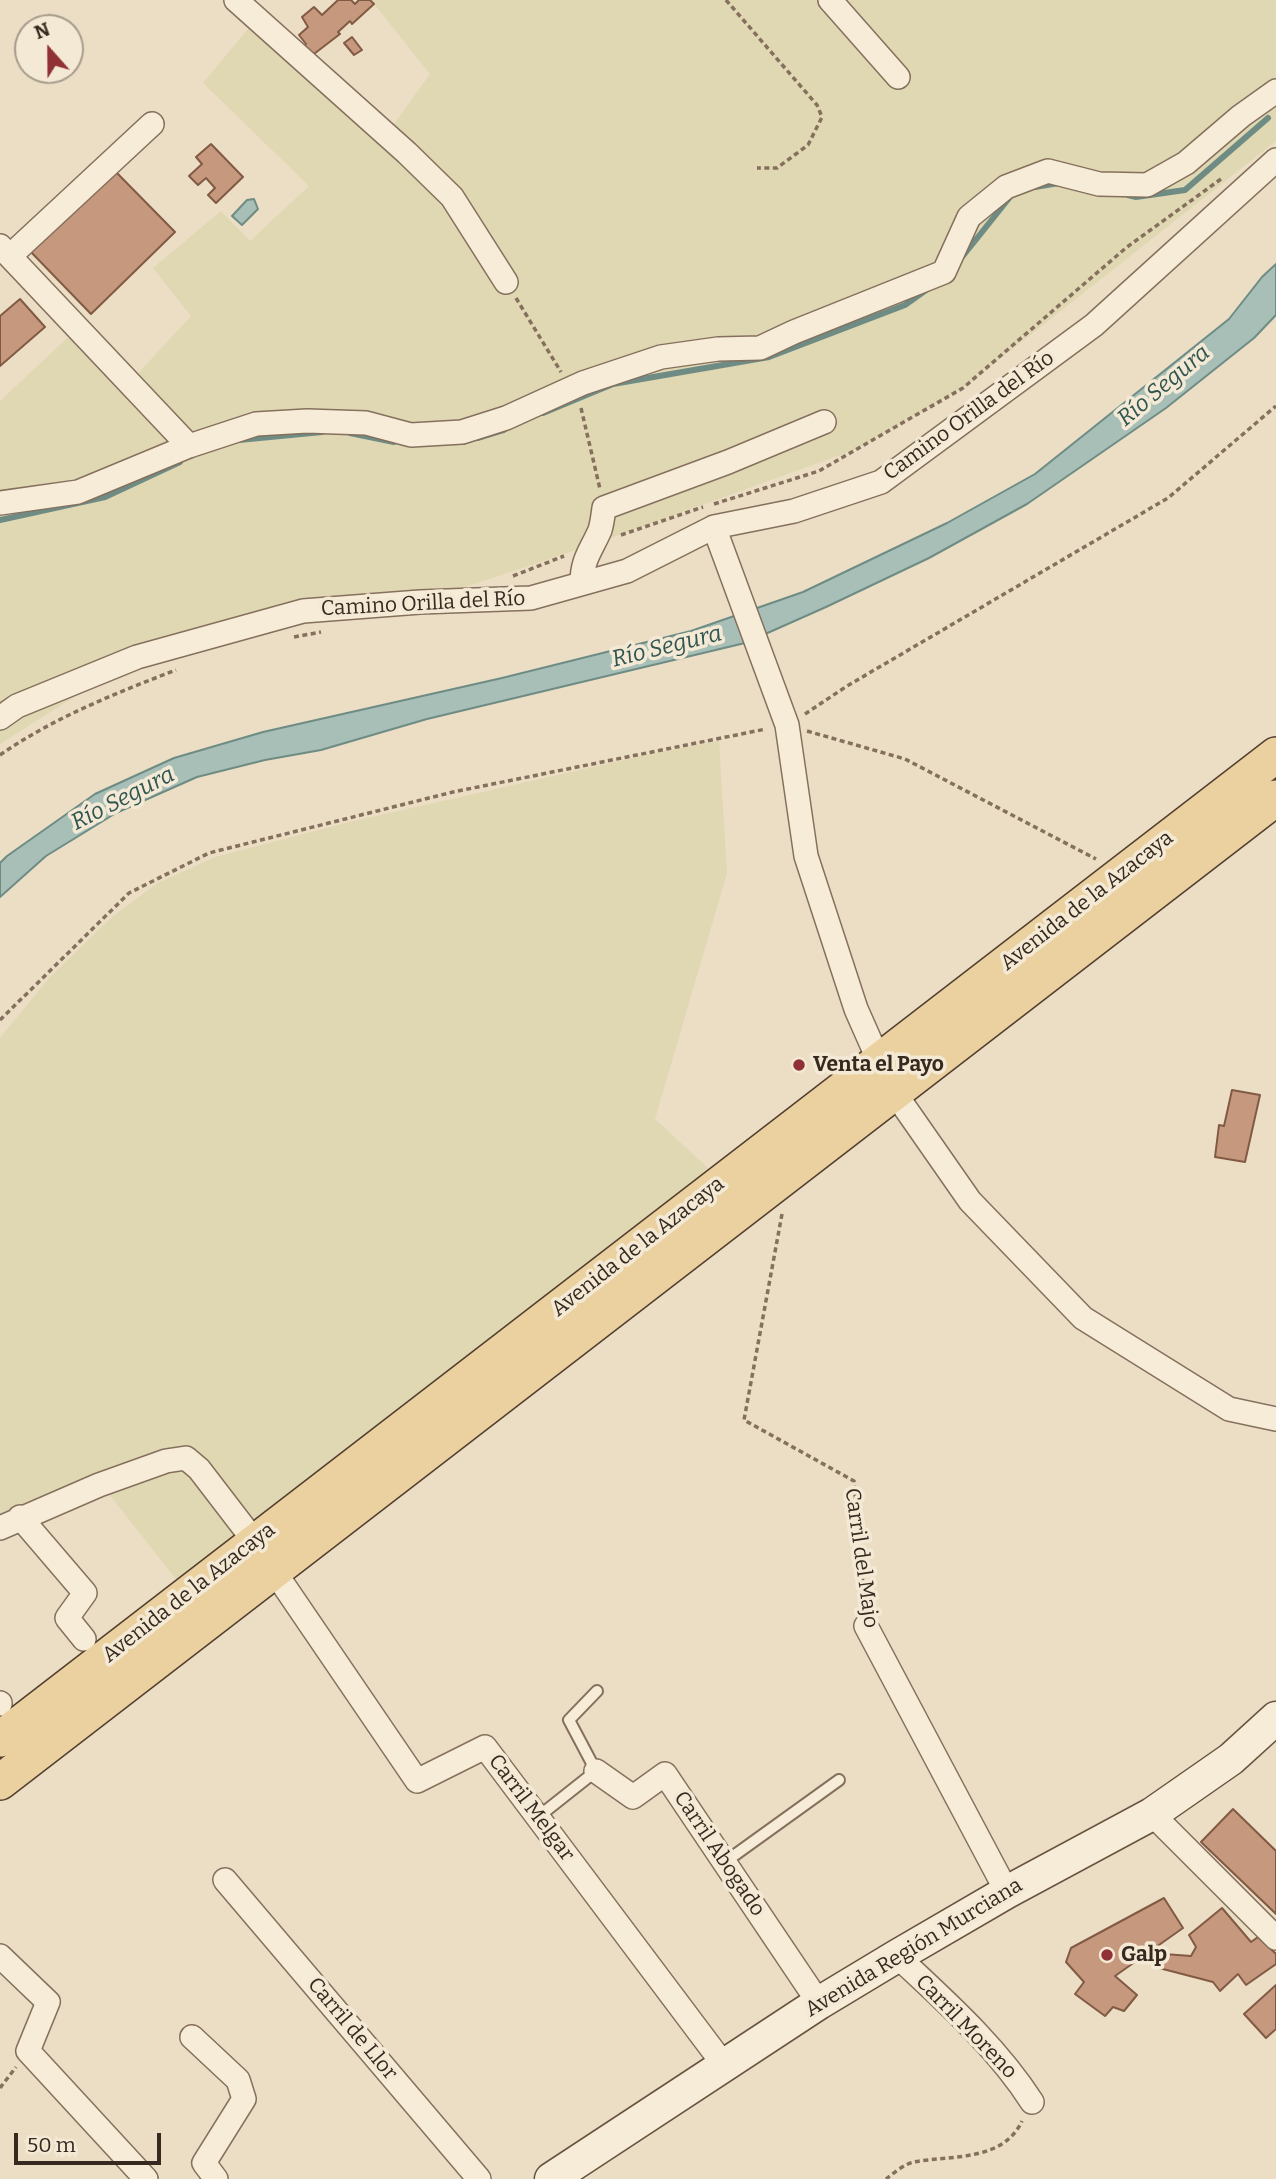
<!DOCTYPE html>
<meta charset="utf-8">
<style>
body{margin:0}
#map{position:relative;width:1276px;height:2179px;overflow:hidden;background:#ebdec5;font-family:Bitter,serif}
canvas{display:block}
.north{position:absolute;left:14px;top:14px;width:70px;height:70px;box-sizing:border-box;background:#f3e9d4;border:2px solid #a79c8c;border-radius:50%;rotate:339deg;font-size:19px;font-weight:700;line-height:28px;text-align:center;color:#36291f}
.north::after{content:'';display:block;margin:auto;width:24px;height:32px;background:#903136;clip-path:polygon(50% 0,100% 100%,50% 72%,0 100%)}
.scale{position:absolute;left:14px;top:2133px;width:147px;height:32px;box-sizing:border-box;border:4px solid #36291f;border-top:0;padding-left:9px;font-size:21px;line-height:24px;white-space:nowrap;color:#36291f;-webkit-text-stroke:5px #f3e9d4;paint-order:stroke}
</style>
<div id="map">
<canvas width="1276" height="2179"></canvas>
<div class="north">N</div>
<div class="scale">50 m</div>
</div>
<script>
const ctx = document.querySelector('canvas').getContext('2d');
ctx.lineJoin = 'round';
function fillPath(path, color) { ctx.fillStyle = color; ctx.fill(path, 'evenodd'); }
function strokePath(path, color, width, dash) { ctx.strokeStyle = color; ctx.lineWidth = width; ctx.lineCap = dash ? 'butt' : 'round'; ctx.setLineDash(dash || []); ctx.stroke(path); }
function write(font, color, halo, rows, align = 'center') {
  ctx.font = font + ' Bitter,serif'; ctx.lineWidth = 7; ctx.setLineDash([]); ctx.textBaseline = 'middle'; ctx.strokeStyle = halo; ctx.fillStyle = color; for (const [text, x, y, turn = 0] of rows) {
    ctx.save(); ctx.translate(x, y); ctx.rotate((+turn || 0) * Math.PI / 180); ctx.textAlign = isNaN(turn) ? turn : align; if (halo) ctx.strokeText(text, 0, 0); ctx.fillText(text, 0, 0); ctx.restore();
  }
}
fillPath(new Path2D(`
 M371 0H1276V141L963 388 857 449 591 545 420 602 137 657 0 744V401L78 328 130 382 191 316 153 268 221 211 250 241 309 186 203 83 257 18 387 134 430 74Z
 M719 741 727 873 655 1119 710 1170 179 1583 105 1489 0 1528V1038L49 978 112 917 156 884 215 857 350 822 646 755Z`), '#e0d7b3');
const water = new Path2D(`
 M254 199 258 209 242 225 232 216 247 200Z
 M1276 264V315L1254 338 1166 408 1027 504 929 558 826 607 745 643 427 719 321 750 265 760 197 777 116 813 46 856 0 897V863L7 856 95 794 174 758 263 732 502 678 691 631 803 592 947 523 1035 474 1229 319 1262 277Z`);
fillPath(water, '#a7bfb7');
strokePath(water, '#6e8c84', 2);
strokePath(new Path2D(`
 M1035 187 1059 183
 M1128 195 1136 197 1185 190 1268 118
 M962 257 1010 197
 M543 413 613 384 769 357 905 305 926 290
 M350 433 394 442
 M478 438 504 430
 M239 440 322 432
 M0 520 105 497 180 462`), '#6e8c84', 6);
const building = new Path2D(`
 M338 0H351L355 4 359 0H370L374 4 352 24 350 21 338 32 340 34 310 57 302 47 306 44 299 35 308 27 302 17 314 7 322 15Z
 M352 37 362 50 354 55 344 43Z
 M211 144 243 177 216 203 208 195 215 188 206 178 198 185 189 176 202 164 196 157Z
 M115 171 175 232 91 314 30 251Z
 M20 299 45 327 0 366V316Z
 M1232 1090 1260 1095 1245 1162 1215 1157 1219 1125 1224 1126Z
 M1233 1809 1276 1851V1914L1201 1842Z
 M1164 1898 1183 1928 1115 1976 1137 1995 1124 2011 1113 2007 1105 2016 1075 1994 1084 1982 1066 1962 1071 1948Z
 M1222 1908 1251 1942 1258 1937 1276 1954V1964L1246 1985 1238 1974 1220 1991 1213 1982 1159 1968 1164 1954 1191 1956 1196 1947 1189 1935Z
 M1276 1985V2029L1266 2038 1244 2014Z`);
fillPath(building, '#c6997e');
strokePath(building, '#825a44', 2);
const service = new Path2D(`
 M538 1817 596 1771 569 1720 597 1691
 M725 1862 839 1780`);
const minor = new Path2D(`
 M236 0 407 153 452 197 506 282
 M830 0 898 77
 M0 246 189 446
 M10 256 152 124
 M0 503 78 492 189 446 256 424 307 421 366 423 411 435 462 432 506 418 583 383 661 357 718 349 760 348 794 332 944 272 969 217 1006 187 1048 171 1099 184 1147 185 1186 163 1241 116 1276 91
 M714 527 787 725 806 856 856 1009 879 1061
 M582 583C582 559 591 551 600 530 602 524 603 515 604 508L728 462 824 422
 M0 718 17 706 137 657 303 611 420 602 531 598 627 571 714 527 794 511 881 482 1094 325 1276 160
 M894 1092 970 1201 1083 1318 1229 1409 1276 1419
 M20 1517 85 1593 67 1618 84 1639
 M0 1528 99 1485 166 1461 186 1458 199 1469 255 1542
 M274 1571 417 1781 485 1747 724 2065
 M866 1626 1007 1892
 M0 1703V1704
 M596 1771 633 1797 665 1774 819 2003
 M1152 1814 1276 1938
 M225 1880 479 2179
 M0 1956 48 2002 28 2051 146 2179
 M897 1956C945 2001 996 2046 1032 2102
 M192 2037 238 2080 244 2099 204 2163 216 2179`);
const secondary = new Path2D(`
 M551 2179 819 2003 897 1956 1007 1892 1152 1814 1231 1759 1276 1718`);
const primary = new Path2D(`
 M0 1739 1276 755
 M0 1782 1276 798`);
strokePath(service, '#85705d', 14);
strokePath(minor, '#85705d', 26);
strokePath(secondary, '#675240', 35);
strokePath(primary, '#533f30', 38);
strokePath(new Path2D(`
 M726 0 817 105 822 117 808 145 777 168H757
 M516 298 561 372
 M581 408 600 489
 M714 504 819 471 963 388 1127 247 1221 179
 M621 535 703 507
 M513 576 564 556
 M294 637 321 632
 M805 714 847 686 1168 498 1276 406
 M807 731 905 759 1096 859
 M0 755C53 718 116 693 176 670
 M0 1020 129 893 209 853 453 792 766 729
 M782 1214 744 1420 854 1481 865 1607
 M0 2088 16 2067
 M886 2179C894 2173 904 2164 914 2162 951 2155 1003 2162 1022 2121`), '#85705d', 3.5, [5, 3.5]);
strokePath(service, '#f6ecd8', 10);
strokePath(minor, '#f6ecd8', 23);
strokePath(secondary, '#f6ecd8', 32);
strokePath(primary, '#ebd1a0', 35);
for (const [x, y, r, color] of [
 [799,1065,7,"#903136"],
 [1107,1955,7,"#903136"]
]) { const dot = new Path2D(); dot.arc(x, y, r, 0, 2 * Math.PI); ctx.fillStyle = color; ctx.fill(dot); strokePath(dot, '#f3e9d4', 2.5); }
write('21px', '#36291f', '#f3e9d4', [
 ["Camino Orilla del Río",969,416,-36],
 ["Camino Orilla del Río",423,604,-3],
 ["Avenida de la Azacaya",1087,901,-38],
 ["Avenida de la Azacaya",638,1247,-38],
 ["Carril del Majo",861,1558,82],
 ["Avenida de la Azacaya",189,1593,-38],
 ["Carril Melgar",531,1808,53],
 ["Carril Abogado",719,1854,56],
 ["Avenida Región Murciana",914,1948,-31],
 ["Carril Moreno",966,2027,46],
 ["Carril de Llor",352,2029,50]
]);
write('bold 21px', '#36291f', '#f3e9d4', [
 ["Venta el Payo",813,1065],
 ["Galp",1121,1955]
], 'left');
write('italic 23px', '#305551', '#f3e9d4', [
 ["Río Segura",1164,386,-40],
 ["Río Segura",667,647,-14],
 ["Río Segura",123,799,-27]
]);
</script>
